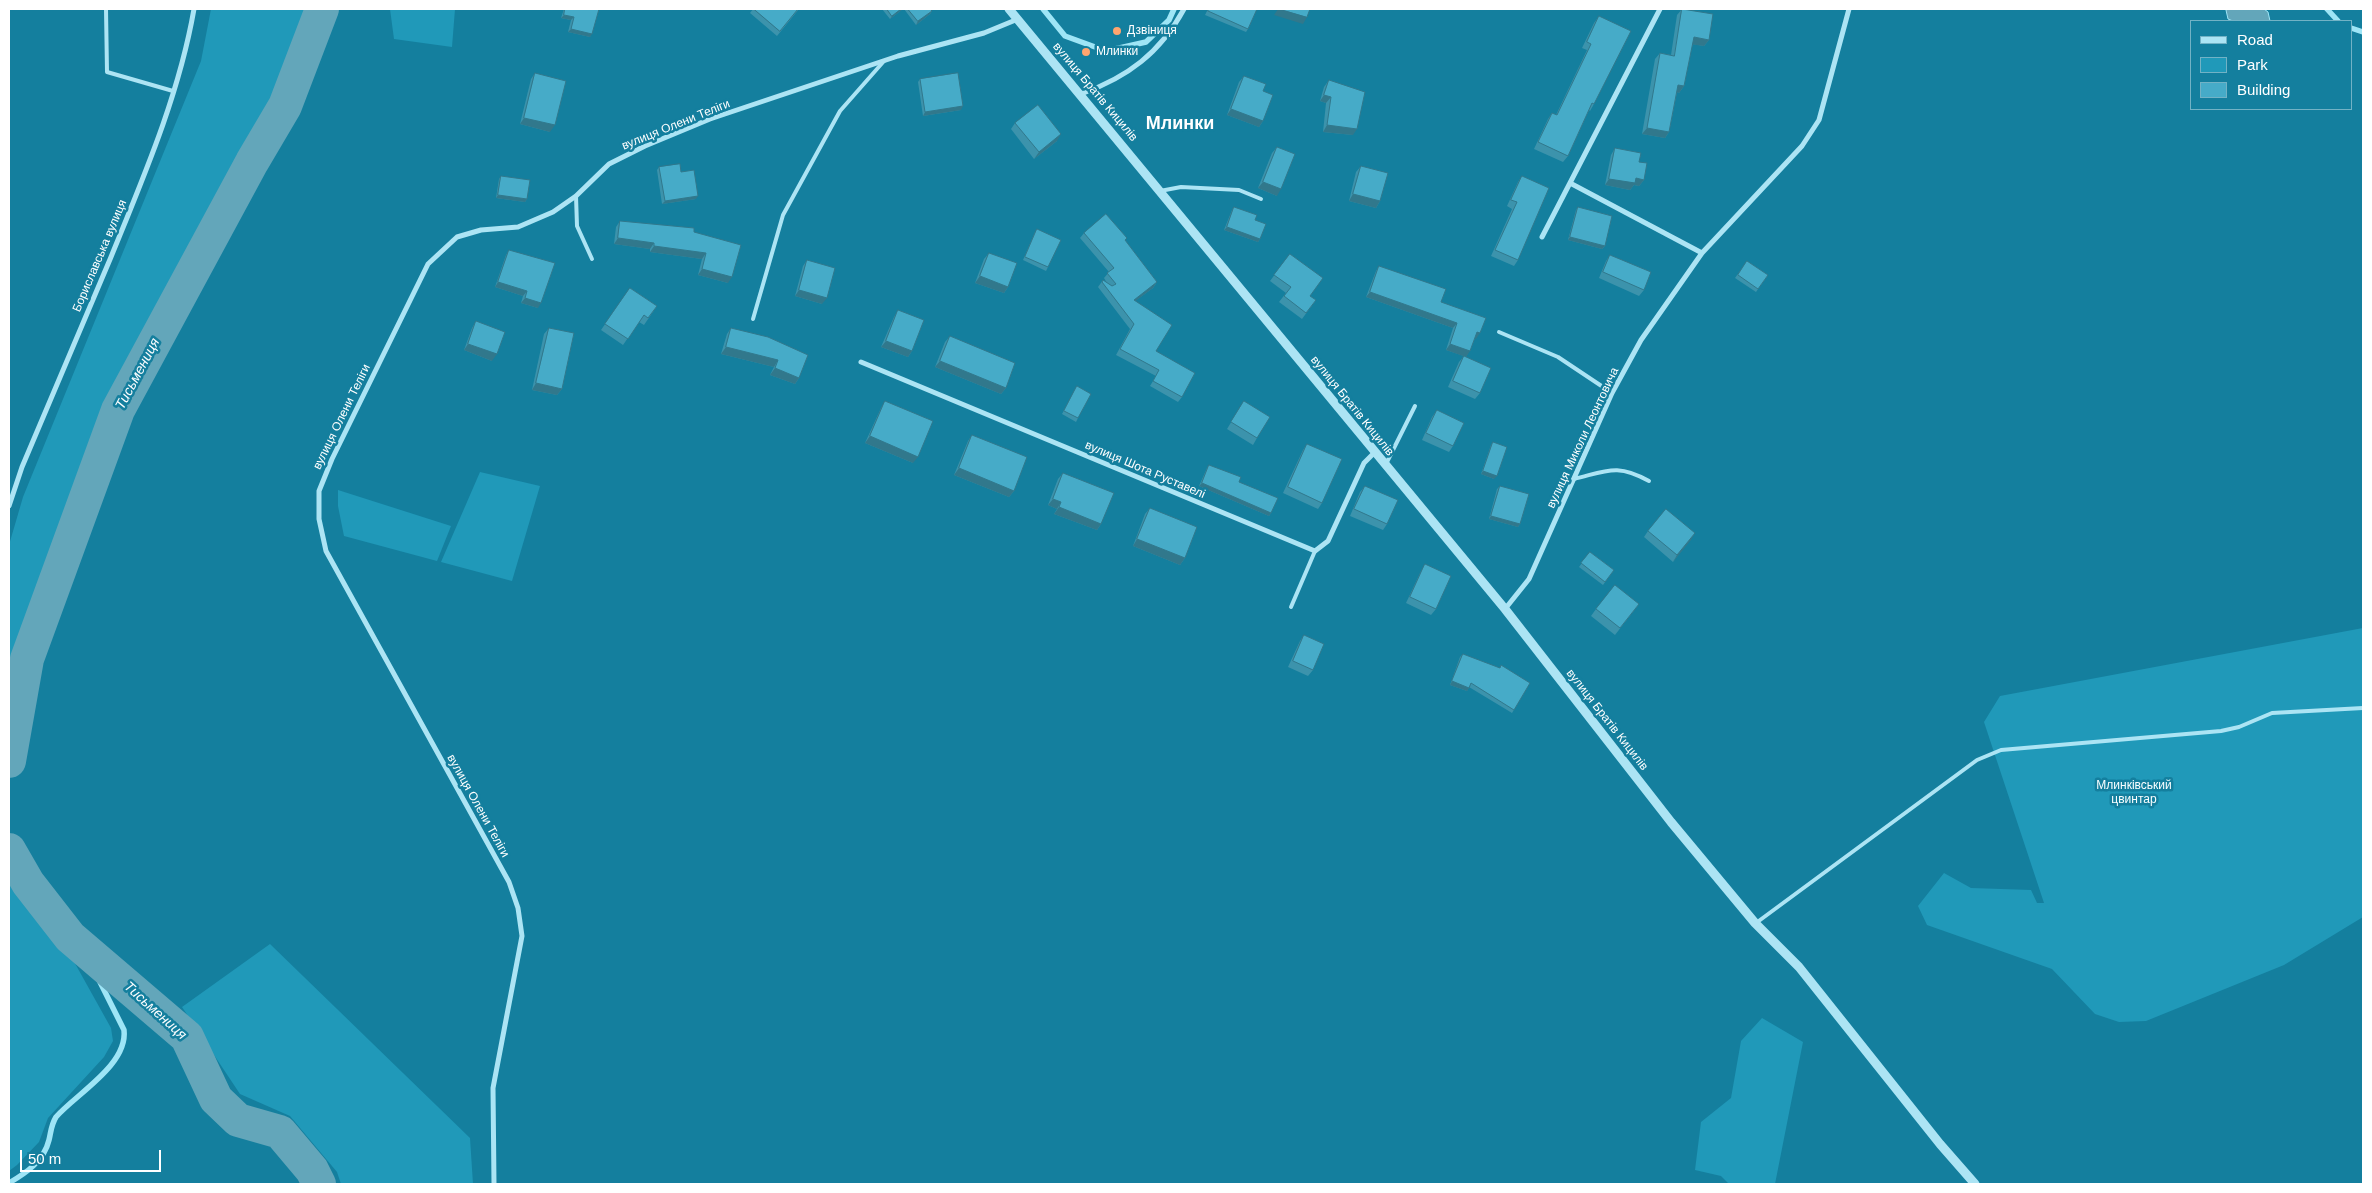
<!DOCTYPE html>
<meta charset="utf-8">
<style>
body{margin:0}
#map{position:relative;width:2372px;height:1193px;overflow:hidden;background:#147f9e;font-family:Arial,sans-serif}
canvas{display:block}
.frame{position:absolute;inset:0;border:10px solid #fff;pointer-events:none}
.legend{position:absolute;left:2190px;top:20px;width:162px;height:90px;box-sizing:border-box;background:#147f9e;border:1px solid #72b2c5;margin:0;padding:6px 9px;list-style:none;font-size:15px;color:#fff}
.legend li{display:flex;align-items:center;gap:10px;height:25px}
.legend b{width:25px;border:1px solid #72b2c5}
.scale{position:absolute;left:20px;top:1150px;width:141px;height:22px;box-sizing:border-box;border:2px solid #fff;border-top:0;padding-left:6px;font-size:15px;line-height:18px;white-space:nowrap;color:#fff;-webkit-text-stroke:4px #147f9e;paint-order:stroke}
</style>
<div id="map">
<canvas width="2372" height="1193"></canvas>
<div class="frame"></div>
<ul class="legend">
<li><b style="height:6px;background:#ace4f4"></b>Road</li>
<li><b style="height:14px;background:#2099b9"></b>Park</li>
<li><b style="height:14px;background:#46abc8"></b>Building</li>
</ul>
<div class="scale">50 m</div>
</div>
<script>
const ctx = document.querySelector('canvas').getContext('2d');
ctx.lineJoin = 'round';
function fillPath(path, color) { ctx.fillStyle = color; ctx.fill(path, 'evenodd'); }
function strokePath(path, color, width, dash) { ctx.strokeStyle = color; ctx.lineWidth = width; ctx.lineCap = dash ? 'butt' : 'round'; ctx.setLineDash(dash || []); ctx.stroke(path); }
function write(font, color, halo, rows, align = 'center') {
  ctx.font = font + ' Arial,sans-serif'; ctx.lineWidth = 5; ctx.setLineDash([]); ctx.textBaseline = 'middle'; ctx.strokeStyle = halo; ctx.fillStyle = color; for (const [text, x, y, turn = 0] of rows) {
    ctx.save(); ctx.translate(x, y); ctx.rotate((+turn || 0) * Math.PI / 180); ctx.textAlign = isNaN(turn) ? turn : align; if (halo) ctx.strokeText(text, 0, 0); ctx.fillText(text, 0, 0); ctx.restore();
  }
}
fillPath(new Path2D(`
 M211 9H311L274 98 111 405 17 657 9 700V545L23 497 201 61Z
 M390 9H455L452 47 394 39Z
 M480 472 540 486 512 581 441 562Z
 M338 490 451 526 437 561 344 536 338 506Z
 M2363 628V917L2284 965 2146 1021 2119 1022 2095 1014 2052 969 1927 925 1918 906 1944 873 1971 888 2031 890 2037 903H2044L1984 722 2000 696Z
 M9 871 72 958 111 1028 113 1041 104 1057 48 1118 39 1142 17 1165 9 1171Z
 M270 944 470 1138 473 1184H341L337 1172 290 1116 240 1094 182 1007Z
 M1762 1018 1803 1042 1775 1184H1729L1721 1176 1695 1170 1701 1122 1731 1098 1741 1041Z`), '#2099b9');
const water = new Path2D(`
 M2264 9 2268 12 2270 21H2233L2228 19 2226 10Z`);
fillPath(water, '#63a6ba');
strokePath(water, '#9ee5f6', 1);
strokePath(new Path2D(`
 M1043 9 1065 36 1106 51 1146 42 1169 20 1174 9
 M2327 9 2338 21
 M2351 28 2363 32
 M9 1183C26 1173 44 1161 49 1140 51 1132 51 1125 56 1117 76 1094 128 1065 124 1030L84 950`), '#9ee5f6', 5.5);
strokePath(new Path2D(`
 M9 761 27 659 118 410 252 162 285 106 322 9
 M9 850 28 883 70 937 187 1037 216 1099 238 1120 280 1132 312 1170 319 1184`), '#63a6ba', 34);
strokePath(new Path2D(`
 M106 9 107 72 173 91
 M1160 191 1181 187 1239 190 1261 199
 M576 196 577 226 592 259
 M753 319 783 215 840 111 884 61
 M1499 332 1558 357 1612 393
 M1386 464 1415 406
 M1574 479C1607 471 1617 463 1649 481
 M1291 607 1315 551
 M1756 923 1977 760 2001 750 2221 731 2239 727 2272 713 2363 708`), '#ace4f4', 4);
strokePath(new Path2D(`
 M1081 94C1128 77 1160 53 1184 9
 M1570 183 1702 253
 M1542 237 1660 9
 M861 362 1315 551 1328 541 1364 463 1374 453
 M9 506 22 467C52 397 81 327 111 257 144 176 179 95 194 9
 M1505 609 1529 579 1612 393 1641 340 1702 253 1802 146 1819 120 1849 9
 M494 1184 493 1088 522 936 518 908 509 882 326 551 319 519V491L332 459 428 264 457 237 481 230 518 227 553 212 576 196 609 164 645 146 710 119 898 56 984 33 1018 19`), '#ace4f4', 5);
strokePath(new Path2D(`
 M1009 9 1505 609 1671 822 1755 923 1799 967 1940 1144 1975 1184`), '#ace4f4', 9);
fillPath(new Path2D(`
 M564 9H599L590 37 568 32 571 20 561 18Z
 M753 9H799L777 36 750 13Z
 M882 9H903L890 19Z
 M904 9H930L932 11 930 14 916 25Z
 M1208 9H1257L1248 29 1246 32 1205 15Z
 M1682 9 1709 40 1704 46 1692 44 1684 86 1679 93 1677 92 1669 132 1665 138 1642 134 1655 59 1660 53 1671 55 1677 15Z
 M1599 16 1594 104 1590 111 1589 110 1568 156 1563 162 1534 149 1548 119 1552 113 1556 115 1587 50 1582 48 1594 23Z
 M535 73 550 132 520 124 531 79Z
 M1244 76 1263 91V121L1259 127 1227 115 1239 82Z
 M920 79 961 110 923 116 918 82Z
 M1329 80 1353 135 1323 132 1326 103 1320 101 1324 87Z
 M1015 123 1057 141 1034 159 1011 129Z
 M1277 147V196L1258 188 1272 153Z
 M1615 148 1639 162 1644 180 1639 186 1634 185 1630 190 1605 185 1611 155Z
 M1361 166 1380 201 1376 208 1349 201 1356 172Z
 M659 167 681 172 696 199 662 204 657 170Z
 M501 176 527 199 525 202 496 198 499 179Z
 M1522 176 1518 260 1514 266 1491 256 1512 209 1507 206 1518 182Z
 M1234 207 1255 220 1260 239 1258 242 1224 230 1232 210Z
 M1578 207 1605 246 1602 249 1568 240 1576 210Z
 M620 221 694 232 728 283 698 275 702 259 650 252V249L614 244 616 227Z
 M1037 229 1048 267 1046 271 1023 260 1035 232Z
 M1084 233 1125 241 1157 282 1153 288 1135 301 1156 351 1182 397 1178 402 1150 386 1156 376 1116 355 1130 329 1098 287 1103 280 1107 283 1104 278 1109 272 1080 238Z
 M509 250 538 308 521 303 523 296 495 287 506 255Z
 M989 253 1008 287 1004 293 975 283 984 259Z
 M1290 254 1310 296 1316 300 1302 319 1279 302 1286 293 1270 281Z
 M1610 255 1644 290 1639 296 1599 278 1606 261Z
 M807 260 822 304 795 296 803 266Z
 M1747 261 1768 275 1756 292 1735 278Z
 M1379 266 1441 302 1476 339 1475 338 1466 357 1480 393 1475 399 1448 387 1459 362 1464 356 1446 350 1453 328 1366 297 1376 271Z
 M630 288 657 306 644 325 639 322 623 345 601 330Z
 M898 310 912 351 908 357 881 347 894 317Z
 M476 321 492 361 464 350 472 328Z
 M549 328 562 389 557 395 532 390 544 334Z
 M731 328 799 378 795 384 770 375 774 367 721 354 727 334Z
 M950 336 1006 388 1001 394 935 367 945 342Z
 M1077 386 1078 418 1076 422 1062 414Z
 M885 401 913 463 865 443 881 408Z
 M1244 401 1257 438 1253 445 1227 429Z
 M1437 410 1453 446 1449 452 1422 440 1432 417Z
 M972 435 1014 491 1009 497 954 475 968 441Z
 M1493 442 1494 479 1481 474 1491 445Z
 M1307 444 1322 503 1318 509 1283 493 1303 450Z
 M1209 465 1239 482 1271 513 1269 516 1199 486 1207 468Z
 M1063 473 1101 524 1097 530 1054 514 1057 509 1048 505 1058 479Z
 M1365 486 1387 524 1383 530 1350 516 1360 492Z
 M1500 486 1520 524 1518 527 1489 519 1497 489Z
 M1150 508 1185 558 1180 565 1133 546 1145 514Z
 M1648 531 1695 533 1673 562 1644 537Z
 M1590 552 1614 570 1603 585 1579 567Z
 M1425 564 1436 609 1431 615 1406 603 1421 571Z
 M1639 604 1615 635 1591 616 1596 609Z
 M1304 635 1313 670 1308 676 1288 667 1300 641Z
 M1463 654 1530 683 1512 713 1469 687 1467 691 1450 685 1460 657Z`), '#3c93ac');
fillPath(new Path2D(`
 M901 9H903L890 19 892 16Z
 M1278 9H1279L1307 17 1303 24 1274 15Z
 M932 11 930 14 916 25 918 21Z
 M564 15 574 17 571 20 561 18Z
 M571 29 592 34 590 37 568 32Z
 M1694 37 1709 40 1704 46 1689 44Z
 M1678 85 1684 86 1679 93 1674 91Z
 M1324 95 1331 97 1326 103 1320 101Z
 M963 106 961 110 923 116 925 112Z
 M1231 109 1263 121 1259 127 1227 115Z
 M524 118 555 125 550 132 520 124Z
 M1327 125 1357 129 1353 135 1323 132Z
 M1647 128 1669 132 1665 138 1642 134Z
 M1061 134 1057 141 1034 159 1039 152Z
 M1636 178 1644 180 1639 186 1634 185 1630 190 1605 185 1609 179Z
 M1263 182 1281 189 1277 196 1258 188Z
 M1353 194 1380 201 1376 208 1349 201Z
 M498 195 527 199 525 202 496 198Z
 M698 196 696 199 662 204 665 201Z
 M1227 227 1260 239 1258 242 1224 230Z
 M1570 237 1605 246 1602 249 1568 240Z
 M618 238 654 243 650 249 614 244Z
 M654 246 706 253 702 259 650 252Z
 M702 269 732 277 728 283 698 275Z
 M980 276 1008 287 1004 293 975 283Z
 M498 282 527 291 523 296 495 287Z
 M1157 282 1153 288 1130 305 1134 300Z
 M799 290 827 298 822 304 795 296Z
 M1370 292 1457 323 1453 328 1366 297Z
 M525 298 541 303 538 308 521 303Z
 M1477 332 1480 333 1476 339 1473 337Z
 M886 341 912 351 908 357 881 347Z
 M468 344 497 354 492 361 464 350Z
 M1450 344 1470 351 1466 357 1446 350Z
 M726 347 778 360 774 367 721 354Z
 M940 361 1006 388 1001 394 935 367Z
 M775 368 799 378 795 384 770 375Z
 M536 383 562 389 557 395 532 390Z
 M870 436 918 457 913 463 865 443Z
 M959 468 1014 491 1009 497 954 475Z
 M1483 471 1497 476 1494 479 1481 474Z
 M1202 483 1271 513 1269 516 1199 486Z
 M1053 499 1061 502 1057 509 1048 505Z
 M1059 507 1101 524 1097 530 1054 514Z
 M1491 516 1520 524 1518 527 1489 519Z
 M1695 533 1691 540 1673 562 1677 555Z
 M1137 539 1185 558 1180 565 1133 546Z
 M1452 681 1469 688 1467 691 1450 685Z`), '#31788c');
const building = new Path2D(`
 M565 9H599L592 34 571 29 574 17 564 15Z
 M754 9H798L780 31Z
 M887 9H901L892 16Z
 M908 9H930L932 11 918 21Z
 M1209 9H1257L1248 29 1208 11Z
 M1279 9H1310L1307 17Z
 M1682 9 1713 14 1709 40 1694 37 1684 86 1678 85 1669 132 1647 128 1660 53 1674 56Z
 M1599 16 1631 31 1594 104 1592 103 1568 156 1538 142 1552 113 1557 115 1591 44 1587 42Z
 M535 73 566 81 555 125 524 118Z
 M958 73 963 106 925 112 920 79Z
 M1244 76 1266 84 1263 91 1273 95 1263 121 1231 109Z
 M1329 80 1365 92 1357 129 1327 125 1331 97 1324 95Z
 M1038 105 1061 134 1039 152 1015 123Z
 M1277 147 1295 154 1281 189 1263 182Z
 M1615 148 1641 153 1639 162 1647 163 1644 180 1636 178 1635 183 1609 179Z
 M680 164 681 172 694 170 698 196 665 201 659 167Z
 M1361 166 1388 173 1380 201 1353 194Z
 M501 176 530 180 527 199 498 195Z
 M1522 176 1549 188 1518 260 1495 250 1517 202 1511 200Z
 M1234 207 1257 215 1255 220 1266 224 1260 239 1227 227Z
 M1578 207 1612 216 1605 246 1570 237Z
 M1106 214 1127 238 1125 240 1157 282 1134 300 1172 325 1156 351 1195 373 1182 397 1153 381 1159 370 1120 349 1134 324 1102 282 1103 280 1112 286 1116 284 1107 273 1114 268 1084 233Z
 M620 221 694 228V232L741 245 732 277 702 269 706 253 654 246V243L618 238Z
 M1037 229 1061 240 1048 267 1025 257Z
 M509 250 555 263 541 303 525 298 527 291 498 282Z
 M989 253 1017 263 1008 287 980 276Z
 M1290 254 1323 278 1310 296 1316 300 1306 313 1284 296 1291 287 1274 275Z
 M1610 255 1651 272 1644 290 1603 272Z
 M807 260 835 268 827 298 799 290Z
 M1747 261 1768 275 1758 289 1738 275Z
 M1379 266 1446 289 1441 302 1486 318 1480 333 1477 332 1470 351 1450 344 1457 323 1370 292Z
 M630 288 657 306 648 318 644 315 628 339 605 324Z
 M898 310 924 320 912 351 886 341Z
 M476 321 505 332 497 354 468 344Z
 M549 328 574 333 562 389 536 383Z
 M731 328 768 337 808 355 799 378 775 368 778 360 726 347Z
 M950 336 1015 363 1006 388 940 361Z
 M1464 356 1491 368 1480 393 1453 381Z
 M1077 386 1091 394 1078 418 1064 411Z
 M885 401 933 421 918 457 870 436Z
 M1244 401 1270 417 1257 438 1231 422Z
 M1437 410 1464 423 1453 446 1426 433Z
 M972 435 1027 457 1014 491 959 468Z
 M1493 442 1507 447 1497 476 1483 471Z
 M1307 444 1342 459 1322 503 1288 487Z
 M1209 465 1241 477 1239 482 1278 498 1271 513 1202 483Z
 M1063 473 1114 493 1101 524 1059 507 1061 502 1053 499Z
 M1365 486 1398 500 1387 524 1354 509Z
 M1500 486 1529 494 1520 524 1491 516Z
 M1150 508 1197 527 1185 558 1137 539Z
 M1666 509 1695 533 1677 555 1648 531Z
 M1590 552 1614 570 1605 582 1581 563Z
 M1425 564 1451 576 1436 609 1410 597Z
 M1615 585 1639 604 1620 628 1596 609Z
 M1304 635 1324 644 1313 670 1293 661Z
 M1463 654 1500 668 1501 665 1530 683 1514 710 1471 683 1469 688 1452 681Z`);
fillPath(building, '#46abc8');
strokePath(building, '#31788c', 1);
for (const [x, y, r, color] of [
 [1117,31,5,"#ffa56f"],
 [1086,52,5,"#ffa56f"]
]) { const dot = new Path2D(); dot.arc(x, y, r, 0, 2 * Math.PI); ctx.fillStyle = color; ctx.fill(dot); strokePath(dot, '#147f9e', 2); }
write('12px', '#fff', '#147f9e', [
 ["Дзвіниця",1127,31],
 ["Млинки",1096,52]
], 'left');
write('12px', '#fff', '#147f9e', [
 ["вулиця Братів Кицилів",1095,92,50],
 ["вулиця Олени Теліги",676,125,-22],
 ["Бориславська вулиця",100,256,-67],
 ["вулиця Братів Кицилів",1352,406,51],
 ["вулиця Олени Теліги",342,417,-64],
 ["вулиця Миколи Леонтовича",1583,438,-65],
 ["вулиця Шота Руставелі",1145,470,23],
 ["вулиця Братів Кицилів",1607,720,52],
 ["вулиця Олени Теліги",478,806,61]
]);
write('12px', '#f9feff', '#147f9e', [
 ["Млинківський",2134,786],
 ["цвинтар",2134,800]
]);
write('italic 14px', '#fcfeff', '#147f9e', [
 ["Тисьмениця",138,374,-62],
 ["Тисьмениця",155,1011,42]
]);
write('bold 18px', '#fff', '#147f9e', [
 ["Млинки",1180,124]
]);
</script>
